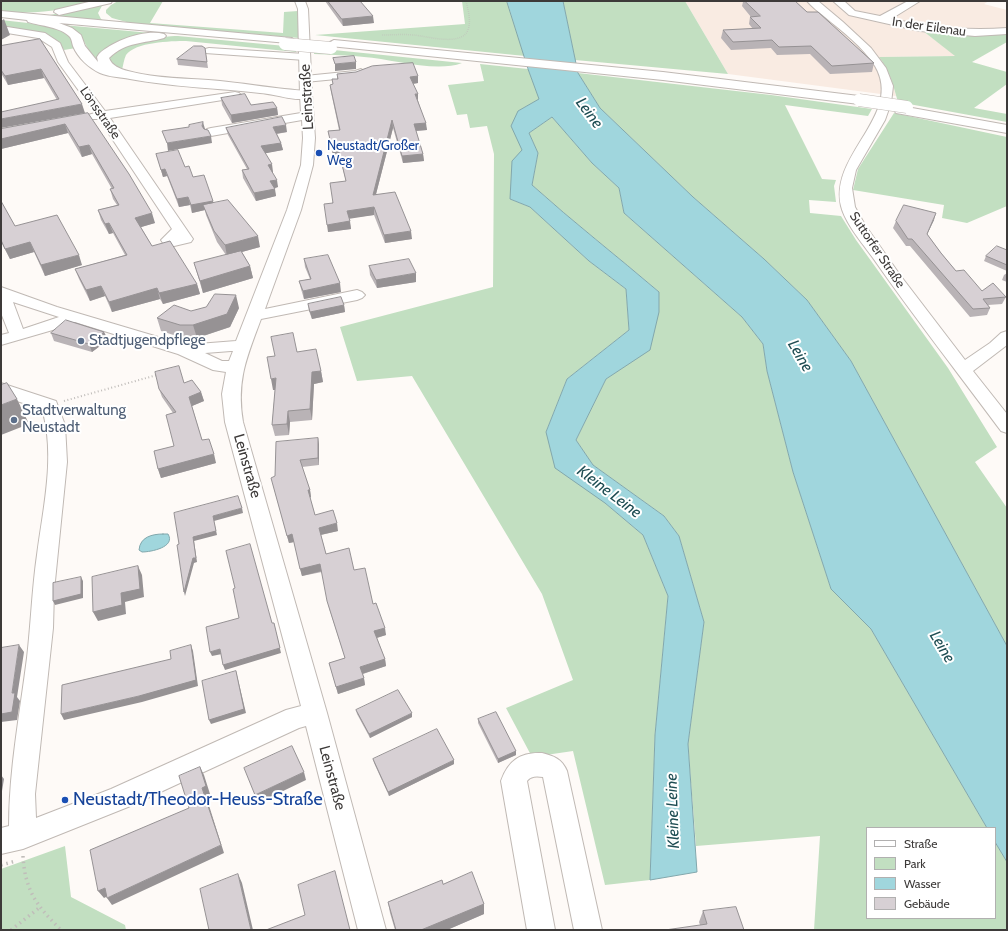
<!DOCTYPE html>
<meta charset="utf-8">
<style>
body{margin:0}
#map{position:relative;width:1008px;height:931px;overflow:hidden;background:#fefaf7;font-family:Cabin,sans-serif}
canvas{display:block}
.frame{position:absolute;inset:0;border:2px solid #3d3a39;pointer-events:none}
.legend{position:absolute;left:866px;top:827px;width:130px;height:92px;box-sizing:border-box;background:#fff;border:1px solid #b1b0b0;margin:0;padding:5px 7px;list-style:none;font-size:12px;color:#3d3a39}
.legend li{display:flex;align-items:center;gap:8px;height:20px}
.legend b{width:20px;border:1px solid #b1b0b0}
</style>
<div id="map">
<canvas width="1008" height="931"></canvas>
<div class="frame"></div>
<ul class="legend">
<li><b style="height:5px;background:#fff"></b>Straße</li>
<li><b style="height:11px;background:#c2dfc1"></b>Park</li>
<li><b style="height:11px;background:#a0d6dd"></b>Wasser</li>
<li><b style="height:11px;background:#d7d0d4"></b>Gebäude</li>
</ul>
</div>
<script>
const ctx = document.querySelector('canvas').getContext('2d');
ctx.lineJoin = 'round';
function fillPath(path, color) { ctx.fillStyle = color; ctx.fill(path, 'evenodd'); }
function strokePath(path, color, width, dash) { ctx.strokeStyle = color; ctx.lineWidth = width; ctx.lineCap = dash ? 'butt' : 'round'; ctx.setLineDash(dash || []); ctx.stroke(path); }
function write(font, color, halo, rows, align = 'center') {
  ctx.font = font + ' Cabin,sans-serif'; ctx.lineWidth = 4; ctx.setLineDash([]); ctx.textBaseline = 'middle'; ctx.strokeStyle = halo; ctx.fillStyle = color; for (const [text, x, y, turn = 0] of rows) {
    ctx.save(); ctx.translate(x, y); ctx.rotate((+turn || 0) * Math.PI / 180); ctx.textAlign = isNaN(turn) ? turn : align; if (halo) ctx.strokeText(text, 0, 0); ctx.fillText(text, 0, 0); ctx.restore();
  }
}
fillPath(new Path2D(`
 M685 1H989L984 4 1007 10V28L995 30 923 31 956 56 880 57 891 77 896 96 728 74Z`), '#f9ebe2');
fillPath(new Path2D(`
 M1 1H100C65 10 37 15 1 11Z
 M118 1H163L150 23 283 33 284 12 298 11 299 38 130 23 112 18 106 13V10L111 5Z
 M462 1H507L525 56 315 35 465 24Z
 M563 1H685L728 74 575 60Z
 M103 4 98 13 101 19 105 22 45 16Z
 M1 20 46 25 68 34 76 48 64 50C54 29 22 30 1 27Z
 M63 25 162 34 147 36 99 60 93 58 81 36Z
 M923 31 969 35 1007 33V42L972 62 1007 72V84L974 108 1007 114V122L898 102C893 85 890 71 879 57L955 56Z
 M178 36 296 47V52L186 41C171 41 135 42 126 55 124 59 123 66 122 70L114 67 109 59C113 43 163 36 178 36Z
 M314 48 462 63C436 73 392 59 364 57 348 55 331 55 314 54Z
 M480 64 528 69 540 99 518 111 522 150 510 199 530 207 589 261 626 289 629 330 567 379 546 432 605 503 643 535 668 596 655 735 650 880 605 885 573 751 532 757 506 708 573 680 542 594 412 376 357 381 340 327 493 287 494 154 487 126 470 128 467 114 457 115 448 85 484 81Z
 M578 73 771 95 872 109 868 116 785 105 822 179 836 180 834 186 836 202 809 200 810 213 841 216 856 240 948 368 997 447 975 462 1007 508V646L851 361 807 300 764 259 693 197 600 108Z
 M894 113 1007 137V206L967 223 942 218 944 205 853 190 858 169Z
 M552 117 592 163 619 188 624 213 742 317 763 344 767 371 793 472 831 589 871 629 987 828H867V918H995V842L1007 862V930H814L820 836 696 846 688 744 704 622 679 536 664 516 593 465 576 440 606 379 650 349 659 292C617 256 573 222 532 185L538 153 529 133Z
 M65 846 71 897 125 925 126 930H1V869Z`), '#c2dfc1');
const water = new Path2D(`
 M507 1H563L578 73 600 108 693 197 764 259 807 300 851 361 1007 646V862L995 842V828H987L871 629 831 589 793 472 767 371 763 344 742 317 624 213 619 188 592 163 552 117 529 133 538 153 532 185C573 222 617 256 659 292V312L650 350 606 379 576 440 593 465 664 516 679 536 704 622 688 744 697 872 650 880 655 735 668 596 643 535 605 503 555 468 546 432 567 379 629 330 626 289 589 261 530 207 510 199 512 161 522 150 511 126 518 111 539 99 528 69Z
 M163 534H168C176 547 151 552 142 552L139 550C140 537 152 534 163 534Z`);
fillPath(water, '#a0d6dd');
strokePath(water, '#82a7ac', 1);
const minor = new Path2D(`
 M807 1H818L843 22 871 48 886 68 893 86 891 103 885 120 856 170 852 188 855 207 865 225 900 275 965 360 990 343 1001 333 1007 331V345L973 371 1007 414V433L1001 431C958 373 914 317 873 258 863 244 845 223 841 206 829 154 904 115 875 66 863 47 843 32 825 17 819 12 812 7 807 1Z
 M833 1H844L855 11 880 16 908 1H920L891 19C931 27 966 31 1007 28V34L975 36 920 31 849 15Z
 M1 26 45 33 60 43 68 62 105 111 235 92 239 93 241 95 235 98 110 118 193 239 191 242 170 247 165 246 161 240 172 229 99 119H88L86 117 88 115 95 113 58 62 52 47 38 38 1 32Z
 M209 48 305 54 310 57 305 60 205 53 204 51 205 49Z
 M361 69 366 72 365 74 357 77 305 82 300 79 305 76 355 71Z
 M306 92 312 95 315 138 313 165 301 210 265 309 357 290 362 292 365 295 362 298 357 300 261 319C247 357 236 380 243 422L327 713 386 930H358L306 726 299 728 128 807 23 849 1 854V828L9 826C9 770 20 713 27 658 31 624 32 589 37 555 43 508 56 456 42 409L1 396V383L56 401 65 425 67 462 54 591 53 628 35 794 36 818 111 789 286 710 301 706 225 422 222 394 226 372 213 370 178 354 75 322 63 327 1 345V335L9 333 1 313V287L57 307 185 345 236 341 287 210 301 165 303 138 302 120 211 136 207 135 205 132 207 129 211 128 301 113 300 95ZM13 302 59 317 23 329ZM231 351H233L229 361H222L205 353Z
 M542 753C554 756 562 759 567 771L602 930H574L543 777C536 776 531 776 527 781L555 930H527L501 781C508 761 520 752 542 753Z`);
const major = new Path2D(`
 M295 1H305L308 9 312 95 311 98H301L300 95 298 9Z`);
const highway = new Path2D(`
 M93 1H112L111 3 59 15 54 12 55 10Z
 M1 11 292 38 294 40 292 42 288 43 59 23 72 28 81 35 85 46 98 62 97 57 99 54C113 41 144 29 164 34L166 36 164 38C143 44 127 41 109 58 112 66 120 69 128 71 157 79 190 78 220 81 249 84 277 89 306 91L311 92 312 95 311 98C294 102 276 94 260 93 217 88 173 87 130 79 120 77 109 77 100 73 89 68 78 58 73 46 72 43 72 40 70 37 61 27 41 26 28 22L27 20 1 17Z
 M334 40 663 72 859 96 864 97 866 100 864 103 859 104 663 80 330 46 328 44 330 42Z
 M901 106 1007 125V133L896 113 894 110 896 107Z`);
strokePath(minor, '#c0b9b4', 2);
strokePath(major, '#c0b9b4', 2);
strokePath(highway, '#c0b9b4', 2);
strokePath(new Path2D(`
 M382 35C392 35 403 34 413 35 427 36 458 46 467 32 472 23 468 10 466 1`), '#c0bdba', 1.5, [0.5, 1.5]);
strokePath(new Path2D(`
 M64 401 157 375`), '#c0bdba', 2, [1, 2.5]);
strokePath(new Path2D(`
 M23 856C25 891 37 906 61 930
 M1 865 16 861
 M11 930 39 908`), '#c0bdba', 3.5, [1.5, 4]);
fillPath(minor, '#fff');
fillPath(major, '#fff');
fillPath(highway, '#fff');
const highwayBridge = new Path2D(`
 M285 44 331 48
 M859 100 907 107`);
strokePath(highwayBridge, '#c0b9b4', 13, []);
strokePath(highwayBridge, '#fff', 12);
fillPath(new Path2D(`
 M325 1H360L374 23 343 26Z
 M742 1H795L807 12 874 63 872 72 830 74 810 54 777 55 771 48 731 50 721 38 723 30 753 29 749 24 750 17H751L742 6 743 2Z
 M40 39 82 104 57 100 44 78 8 85 1 73V46Z
 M205 48 208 68 178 65 177 59Z
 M337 74 418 76V83L413 84 427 130 416 131 423 154 424 161 403 163 393 128 376 194 412 239 385 243 374 215 349 218 351 229 328 232 332 203 346 181 339 155 333 156 328 131 339 130 331 92 330 85 333 84 337 79Z
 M221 98 251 105 277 108 278 115 232 123 222 105Z
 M88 113 155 223 141 227 152 246 197 284 200 294 163 304 160 299 112 312 105 296 90 301 79 279 75 269 125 255 113 233 109 234 101 220 98 210 117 205 113 199 110 189H112L92 154 82 157 68 133 1 149V129Z
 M226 128 287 132 277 134 281 143 283 150 265 153 273 172H272L278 187 274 188 276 196 256 201 243 178 242 170 247 169 228 135Z
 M156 154 185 167 193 177 214 203 260 247 242 252 250 266 253 278 203 293 194 263 226 255 217 242 206 215 205 210 192 213 190 205 179 207 167 176 163 177Z
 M1 201 15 226 82 265 45 276 34 252 10 259 1 242Z
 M934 220 927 234 941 253 956 271 982 291 1006 297 1002 304 988 305 990 308 987 315 970 317 910 246H906L893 228 896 221Z
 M1007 250V271L984 261 986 256Z
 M304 259 341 292 304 299 301 289 299 281 310 279 305 267Z
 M369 266 416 282 377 288 370 275Z
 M1007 273V282L1002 280 1004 275Z
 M308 304 344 305 345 312 312 319 309 311Z
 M239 308 230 327 197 338H183L161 331 157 318 191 311Z
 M104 332 108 340 92 352 54 341 51 333Z
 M297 352 321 371 323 382 314 384 312 420 290 422 289 435 275 436 272 425 275 390H273Z
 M184 383 201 392 204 401 192 406 202 440 216 463 161 478 158 469 174 446 173 413 162 397 159 389Z
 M318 438 319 445V465L302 467 310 490 311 497 310 498 315 515 338 531 321 535 326 554 354 570 373 604 386 635 377 638 385 659 386 666 363 674 365 685 338 694 329 663 345 658 329 608 322 572 302 576 294 542 289 543 273 485 275 476Z
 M356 710 412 717 370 738 357 714Z
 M478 719 516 751V755L498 763 478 723Z
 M373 759 454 764 389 796 374 763Z
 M443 884 484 904V914L447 930H395L390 913 388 902Z
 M703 911 744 930 700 925 699 922Z`), '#b9b3b6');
fillPath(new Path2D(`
 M373 16 374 23 343 26 342 19Z
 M4 19 10 35 1 40V21Z
 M356 62V69L335 71V64Z
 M41 69 44 78 8 85 5 76Z
 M418 76V83L411 84 410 77Z
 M415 94H418V101Z
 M82 104 85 113 1 128V119Z
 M277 108 278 115 232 123 231 115Z
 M392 120 393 128 374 202 373 195Z
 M203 122 205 129 204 133 202 126Z
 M426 123 427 130 414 131V124Z
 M65 124 68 133 1 149V139Z
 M286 125 287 132 274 134 273 127Z
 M211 136 212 143 168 151 167 143Z
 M281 143 283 150 262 154 261 146Z
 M89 145 92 154 82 157 79 147Z
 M332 148H338L339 155 333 156Z
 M423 154 424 161 403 163 402 156Z
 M272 164 273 172 270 173 268 165Z
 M165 169 167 176 163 177 161 170Z
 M277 180 278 187 272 189 270 181Z
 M275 189 276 196 256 201 254 193Z
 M188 197 190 205 179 207 177 199Z
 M213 201 215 208 203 205 205 210 192 213 191 205Z
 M374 207V215L348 219 347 211Z
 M152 213 155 223 138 228 135 218Z
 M936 213 934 220 924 241Z
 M350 221 351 229 328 232 327 225Z
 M109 223 113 233 109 234 105 224Z
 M411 231 412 239 385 243 384 235Z
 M258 236 260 247 227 256 225 245Z
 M30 242 34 252 10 259 5 249Z
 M79 255 82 265 45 276 41 265Z
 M250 266 253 278 203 293 200 281Z
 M416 273V282L377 288 376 280Z
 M340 283 341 292 304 299 303 291Z
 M197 284 200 294 163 304 159 293Z
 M101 286 105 296 90 301 86 290Z
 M157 288 160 299 112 312 109 302Z
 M236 295 239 308 230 327 197 338 193 325Z
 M344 305 345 312 312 319 310 312Z
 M104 332 108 340 92 352 89 344Z
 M321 371 323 382 314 384 312 420 310 409 312 372Z
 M276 378 278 390H273L271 379Z
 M201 392 204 401 192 406 189 397Z
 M17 399 29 424 1 435V405Z
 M288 411 290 422 289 435 287 424Z
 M318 438 319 445V465L318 458Z
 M214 454 216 463 161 478 158 469Z
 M308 490H310L311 497 309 498Z
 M242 508 243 513 214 521 217 535 194 541 197 562 194 563 185 596 184 592 193 537 213 516Z
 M337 523 338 531 320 535 319 528Z
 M292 534 294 542 289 543 287 536Z
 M320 564 322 571 302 576 300 569Z
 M138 566 142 575 144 597 125 602 126 614 98 621 93 612 121 593Z
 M81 577 83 581V598L55 605 53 601Z
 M274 623 281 653 225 670 223 665Z
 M385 628 386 635 376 638 374 631Z
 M19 645 24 652 17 697 20 701 17 720 1 722V714L12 693Z
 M191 645 193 651 198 686 142 702 64 720 61 714 139 696Z
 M220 649 222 654 212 656 210 652Z
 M385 659 386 666 362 674 360 667Z
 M236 671 246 713 211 724 209 720Z
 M364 678 365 685 338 694 336 687Z
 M412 713V717L370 738 369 734Z
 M516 751V755L498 763V759Z
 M454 760V764L389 796 388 792Z
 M200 767 204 775 210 794 206 796 224 853 112 905 107 898 221 845 202 788Z
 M304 772 306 780 258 803 255 795Z
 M1 775 4 779 1 797Z
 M238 874 242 883 253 930H251Z
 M105 888 110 895 104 898 98 891Z
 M484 904V914L447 930H421Z`), '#969294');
const building = new Path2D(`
 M328 1H360L373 16 342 19Z
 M745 1H795L807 12H818L874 63 832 66 811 46 779 47 772 40 733 42 723 30 761 28 750 17 760 16Z
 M40 39 82 104 1 119V112L59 99 41 69 5 76 1 70V46Z
 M194 46H202L205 48 207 62 177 59Z
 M354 56 356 62 335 64 333 58Z
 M413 63 418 76 410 77 418 94H415L426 123 414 124 423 154 402 156 392 120 373 195 395 192 411 231 384 235 374 207 347 211 350 221 327 225 324 204 333 203 330 183 346 181 338 148H332L328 131 340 130 330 85 333 84 332 79H338L337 74 356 72 372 66Z
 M245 94 251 105 273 102 277 108 231 115 221 98Z
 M88 113 129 174 152 213 135 218 152 246 170 241 197 284 159 293 157 288 109 302 101 286 86 290 75 269 127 255 109 223 105 224 98 210 119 205 110 189 114 188 89 145 79 147 65 124 1 139V129Z
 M282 117 286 125 273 127 281 143 261 146 272 164 268 165 277 180 270 181 275 189 254 193 242 170 249 169 226 128Z
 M203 122 202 126 204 129 208 130 211 136 167 143 162 131 189 127V125Z
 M178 150 185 167 189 166 193 177 204 175 213 201 191 205 188 197 177 199 165 169 161 170 156 154Z
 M228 200 258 236 225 245 214 231 203 205Z
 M1 201 15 226 57 215 79 255 41 265 30 242 5 249 1 240Z
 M904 205 936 213 927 234 941 253 956 271 964 270 982 291 993 283 1006 297 983 299 990 308 973 309 912 239H908L896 221Z
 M997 246 1007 250V265L986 256Z
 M241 251 250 266 200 281 194 263Z
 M328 255 340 283 303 291 299 281 311 279 304 259Z
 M409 259 416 273 376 280 369 266Z
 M215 294 236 295 227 314 193 325H180L157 318 174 305 191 311 206 307Z
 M341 297 344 305 310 312 308 304Z
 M66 320 104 332 89 344 51 333Z
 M293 333 297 352 316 349 321 371 312 372 310 409 288 411 287 424 272 425 276 378 271 379 267 357 275 356 271 337Z
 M179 366 184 383 192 380 201 392 189 397 202 440 209 439 214 454 158 469 154 451 174 446 166 415 176 412 159 389 155 372Z
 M7 383 17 399 1 405V385Z
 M318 438V458L300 460 310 490H308L315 515 333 510 337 523 319 528 326 554 349 548 354 570 365 568 373 604 376 603 385 628 374 631 385 659 360 667 364 678 336 687 329 663 345 658 327 601 320 564 300 569 292 534 287 536 271 478 275 476 276 442Z
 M238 496 242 508 213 516 216 531 193 537 196 558H193L184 592 177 545 179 544 174 513Z
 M250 544 272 623H274L280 648 223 665 220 649 210 652 206 627 239 618 233 589 235 588 226 551Z
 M138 566 140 589 121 593 122 605 93 612 92 577Z
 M81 577V594L53 601V583Z
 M19 645 12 693H15L12 712 1 714V648Z
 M191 645 196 680 139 696 61 714 62 685 171 659 170 651Z
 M236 671 244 709 209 720 202 681Z
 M398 690 412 713 369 734 356 710Z
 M496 712 516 751 498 759 478 719Z
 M437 729 454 760 388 792 373 759Z
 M292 746 304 772 255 795 244 768Z
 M200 767 206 786 202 788 221 845 107 898 105 888 98 891 90 850 189 808 179 776Z
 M335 871 350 930H266L305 915 298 885Z
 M472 872 484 904 421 930H396L388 902 442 880 443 884Z
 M238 874 251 930H209L200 889Z
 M736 907 744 930H665L707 924 703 911Z`);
fillPath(building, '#d7d0d4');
strokePath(building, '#969294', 1);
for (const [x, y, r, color] of [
 [319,153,4,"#1a4fb4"],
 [81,341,4,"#5c6f8a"],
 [14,420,4,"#5c6f8a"],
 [65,800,4,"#1a4fb4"]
]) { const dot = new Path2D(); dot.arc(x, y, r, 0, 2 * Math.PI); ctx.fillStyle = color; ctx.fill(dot); strokePath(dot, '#fff', 1.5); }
write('13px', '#3d3a39', '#fff', [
 ["In der Eilenau",929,27,8],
 ["Lönsstraße",100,113,55],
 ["Suttorfer Straße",877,250,56]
]);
write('13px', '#164399', '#fff', [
 ["Neustadt/Großer",327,146],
 ["Weg",327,161]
], 'left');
write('15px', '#3d3a39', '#fff', [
 ["Leinstraße",307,97,-93],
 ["Leinstraße",247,466,74],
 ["Leinstraße",332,778,75]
]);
write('15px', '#4e5e75', '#fff', [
 ["Stadtjugendpflege",89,341],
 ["Stadtverwaltung",22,411],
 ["Neustadt",22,428]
], 'left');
write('italic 16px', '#1e4d53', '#fff', [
 ["Leine",589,113,53],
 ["Leine",800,356,60],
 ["Kleine Leine",609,492,37],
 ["Leine",942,647,59],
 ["Kleine Leine",673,811,-92]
]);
write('18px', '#164399', '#fff', [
 ["Neustadt/Theodor-Heuss-Straße",73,800]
], 'left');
</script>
